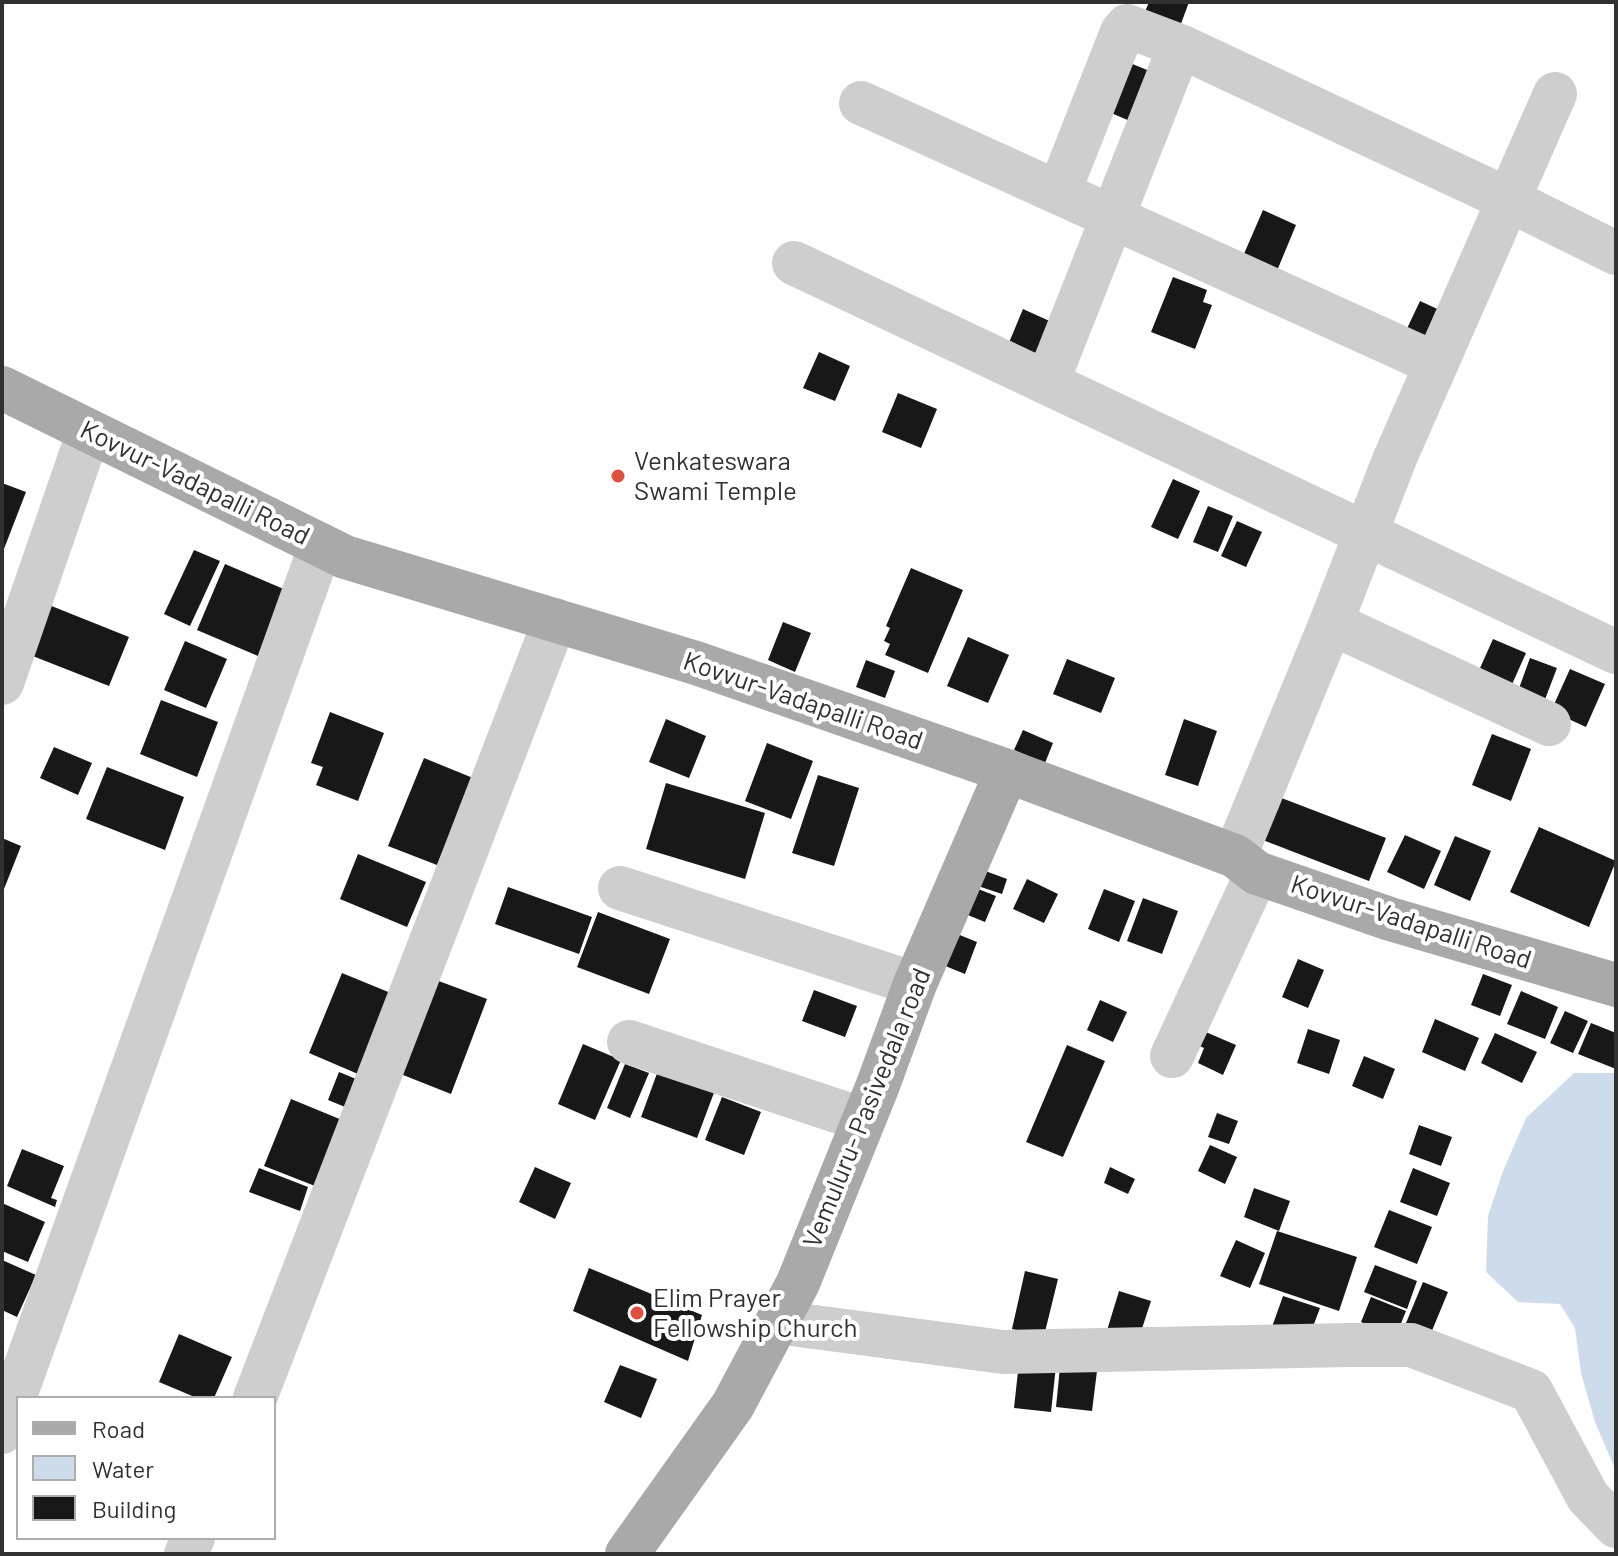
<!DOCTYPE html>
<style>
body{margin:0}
#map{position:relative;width:1618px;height:1556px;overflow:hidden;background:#fff;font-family:Barlow,sans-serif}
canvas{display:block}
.frame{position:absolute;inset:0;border:4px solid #313131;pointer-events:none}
.legend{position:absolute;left:16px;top:1396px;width:260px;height:144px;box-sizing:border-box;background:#fff;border:2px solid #adadad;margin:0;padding:10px 14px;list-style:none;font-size:24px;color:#313131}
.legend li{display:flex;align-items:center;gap:16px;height:40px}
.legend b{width:40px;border:2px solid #adadad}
</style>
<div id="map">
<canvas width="1618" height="1556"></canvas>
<div class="frame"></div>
<ul class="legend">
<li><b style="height:10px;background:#a9a9a9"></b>Road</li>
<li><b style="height:22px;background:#cedbeb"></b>Water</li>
<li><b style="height:22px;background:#181818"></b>Building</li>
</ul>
</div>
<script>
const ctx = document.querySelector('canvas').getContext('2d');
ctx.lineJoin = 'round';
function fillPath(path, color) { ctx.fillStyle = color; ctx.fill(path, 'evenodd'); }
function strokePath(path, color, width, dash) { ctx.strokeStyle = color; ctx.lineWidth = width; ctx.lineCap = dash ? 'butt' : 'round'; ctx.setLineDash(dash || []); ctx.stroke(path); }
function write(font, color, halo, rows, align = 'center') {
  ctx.font = font + ' Barlow,sans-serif'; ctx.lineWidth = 8; ctx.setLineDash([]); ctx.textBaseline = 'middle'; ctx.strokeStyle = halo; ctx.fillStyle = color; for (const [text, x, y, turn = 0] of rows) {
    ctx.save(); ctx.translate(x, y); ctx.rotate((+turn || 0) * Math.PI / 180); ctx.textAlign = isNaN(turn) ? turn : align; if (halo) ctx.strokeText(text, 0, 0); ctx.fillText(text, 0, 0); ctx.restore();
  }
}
fillPath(new Path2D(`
 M1574 1073H1616V1471L1595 1422 1581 1373 1575 1328 1560 1304 1518 1302 1486 1272 1488 1216 1503 1171 1526 1118Z`), '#cedbeb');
fillPath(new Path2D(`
 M1149 2H1189L1178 32 1142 19Z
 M1125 61 1157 74 1137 124 1104 110Z
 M1263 210 1296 225 1274 278 1240 263Z
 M1173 277 1207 290 1203 302 1212 305 1195 349 1151 332Z
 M1420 301 1444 312 1427 348 1403 337Z
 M1023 309 1054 323 1038 358 1008 345Z
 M819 352 850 366 835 401 803 388Z
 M898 393 937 409 921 448 882 432Z
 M1173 479 1200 491 1178 539 1151 527Z
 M2 483 26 492 2 554Z
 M1208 506 1233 516 1218 552 1193 542Z
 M1237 521 1262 532 1246 567 1221 556Z
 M194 550 220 561 190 626 164 614Z
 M225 564 286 590 258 656 197 630Z
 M911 568 963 590 928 673 885 655 890 644 884 641 890 628 886 626Z
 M39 601 129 637 109 686 20 651Z
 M783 622 811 633 795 672 768 660Z
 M968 637 1009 655 988 703 947 686Z
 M1493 639 1526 653 1509 691 1476 677Z
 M185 641 227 659 206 708 164 690Z
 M1530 658 1557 668 1544 702 1518 691Z
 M1067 659 1115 678 1101 713 1053 694Z
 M866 660 895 671 885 698 856 687Z
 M1570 669 1605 684 1586 727 1551 711Z
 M161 700 218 722 197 777 140 754Z
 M330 712 384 733 358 801 316 785 323 767 311 763Z
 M666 719 706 736 689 778 649 762Z
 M1184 719 1217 731 1198 786 1165 775Z
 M1023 730 1053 743 1045 763 1014 750Z
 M1492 734 1531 749 1511 801 1472 785Z
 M767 743 813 761 791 819 745 801Z
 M54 747 92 763 78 795 40 778Z
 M424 758 473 778 437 865 388 846Z
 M107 767 184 797 165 850 86 819Z
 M818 775 859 788 834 866 792 853Z
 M666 783 765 813 745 879 646 849Z
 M1271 794 1386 838 1369 881 1255 837Z
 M1539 827 1616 861 1589 927 1510 892Z
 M1405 835 1441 851 1424 889 1387 872Z
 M1455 836 1491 851 1470 901 1434 885Z
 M2 838 21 846 2 894Z
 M358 854 426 882 407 927 340 899Z
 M980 869 1007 879 1002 894 975 885Z
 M1027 879 1058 894 1044 923 1013 909Z
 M963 883 996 896 985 922 953 909Z
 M508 887 592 917 579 954 495 924Z
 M1104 889 1135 901 1119 942 1088 929Z
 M1143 898 1178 911 1162 954 1127 941Z
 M598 912 670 939 649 994 577 967Z
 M940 927 977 942 965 974 928 959Z
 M1298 959 1324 970 1308 1008 1282 997Z
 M342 973 398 996 365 1077 309 1053Z
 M1483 974 1512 985 1500 1016 1471 1005Z
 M428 977 487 999 451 1094 393 1071Z
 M814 990 857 1006 845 1037 802 1021Z
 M1521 991 1558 1007 1545 1039 1507 1024Z
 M1100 1000 1127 1012 1113 1042 1087 1030Z
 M1565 1011 1588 1021 1573 1053 1550 1043Z
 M1435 1019 1479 1038 1465 1071 1422 1052Z
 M1591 1023 1616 1033V1069L1578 1054Z
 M1308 1029 1340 1040 1329 1074 1297 1063Z
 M1201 1030 1236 1045 1223 1075 1198 1063 1204 1048 1195 1044Z
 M1495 1033 1537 1052 1522 1083 1481 1063Z
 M583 1044 621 1060 595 1120 558 1104Z
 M1067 1045 1105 1061 1063 1157 1026 1142Z
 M1364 1056 1395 1069 1383 1099 1352 1086Z
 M625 1064 649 1073 630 1118 607 1108Z
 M659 1068 715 1090 697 1138 641 1117Z
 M339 1072 361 1081 350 1109 328 1100Z
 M722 1097 761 1112 744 1155 705 1140Z
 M291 1099 342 1120 315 1186 264 1166Z
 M1217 1113 1238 1121 1229 1144 1208 1137Z
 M1419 1125 1452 1137 1441 1166 1409 1154Z
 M1210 1145 1237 1157 1225 1184 1198 1171Z
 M22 1149 64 1166 51 1198 57 1200 55 1207 7 1186Z
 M535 1167 571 1183 555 1219 519 1202Z
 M1110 1167 1135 1179 1128 1194 1104 1183Z
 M259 1168 308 1187 300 1211 249 1192Z
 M1413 1168 1450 1183 1437 1216 1400 1202Z
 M1254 1188 1290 1201 1279 1231 1244 1217Z
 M2 1203 45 1222 28 1262 2 1251Z
 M1389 1210 1432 1227 1417 1264 1374 1247Z
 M1277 1231 1357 1257 1339 1311 1259 1284Z
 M1236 1240 1265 1253 1250 1288 1220 1276Z
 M2 1260 36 1275 17 1317 2 1310Z
 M1375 1265 1417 1281 1407 1309 1364 1292Z
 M589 1268 702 1315 688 1361 573 1311Z
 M1025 1271 1058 1279 1044 1336 1012 1329Z
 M1423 1282 1448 1292 1431 1333 1406 1323Z
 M1119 1291 1151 1301 1136 1347 1105 1337Z
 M1283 1296 1320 1308 1308 1340 1272 1327Z
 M1371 1297 1406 1311 1396 1336 1361 1322Z
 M179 1334 232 1357 214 1398H197L159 1382Z
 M1019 1362 1056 1366 1051 1412 1014 1408Z
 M620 1365 657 1379 641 1418 604 1402Z
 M1060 1367 1097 1371 1092 1411 1056 1407Z`), '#181818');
strokePath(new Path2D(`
 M861 103 1436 364
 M1059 192 1122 32 1127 26 1180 46 1509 200 1616 253
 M794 263 1616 652
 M1047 383 1180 46
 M1331 623 1549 724
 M2 683 89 431
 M1235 856 1331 623 1395 458 1555 94
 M620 888 915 984
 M629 1042 864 1120
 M1172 1056 1257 873
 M777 1322 1003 1352 1350 1345H1411L1531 1391 1588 1497 1616 1526
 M255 1398 555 620
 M2 1432 321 545
 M186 1554 193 1538`), '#cecece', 44);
strokePath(new Path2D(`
 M2 388 345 557 696 663 1007 771 1235 856 1257 873 1390 919 1616 985
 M627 1554 733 1405 798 1283 878 1085 915 984 1007 771`), '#a9a9a9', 44);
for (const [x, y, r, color] of [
 [618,476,8,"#dd4f3e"],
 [637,1313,8,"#dd4f3e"]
]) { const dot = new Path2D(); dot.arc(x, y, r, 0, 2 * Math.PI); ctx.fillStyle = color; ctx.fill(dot); strokePath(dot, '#fff', 3); }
write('26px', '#313131', '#fff', [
 ["Venkateswara",634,461],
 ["Swami Temple",634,491],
 ["Elim Prayer",653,1298],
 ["Fellowship Church",653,1328]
], 'left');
write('26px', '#313131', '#fff', [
 ["Kovvur-Vadapalli Road",195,483,26],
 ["Kovvur-Vadapalli Road",803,701,19],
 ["Kovvur-Vadapalli Road",1411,922,18],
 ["Vemuluru- Pasivedala road",867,1108,-68]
]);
</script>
